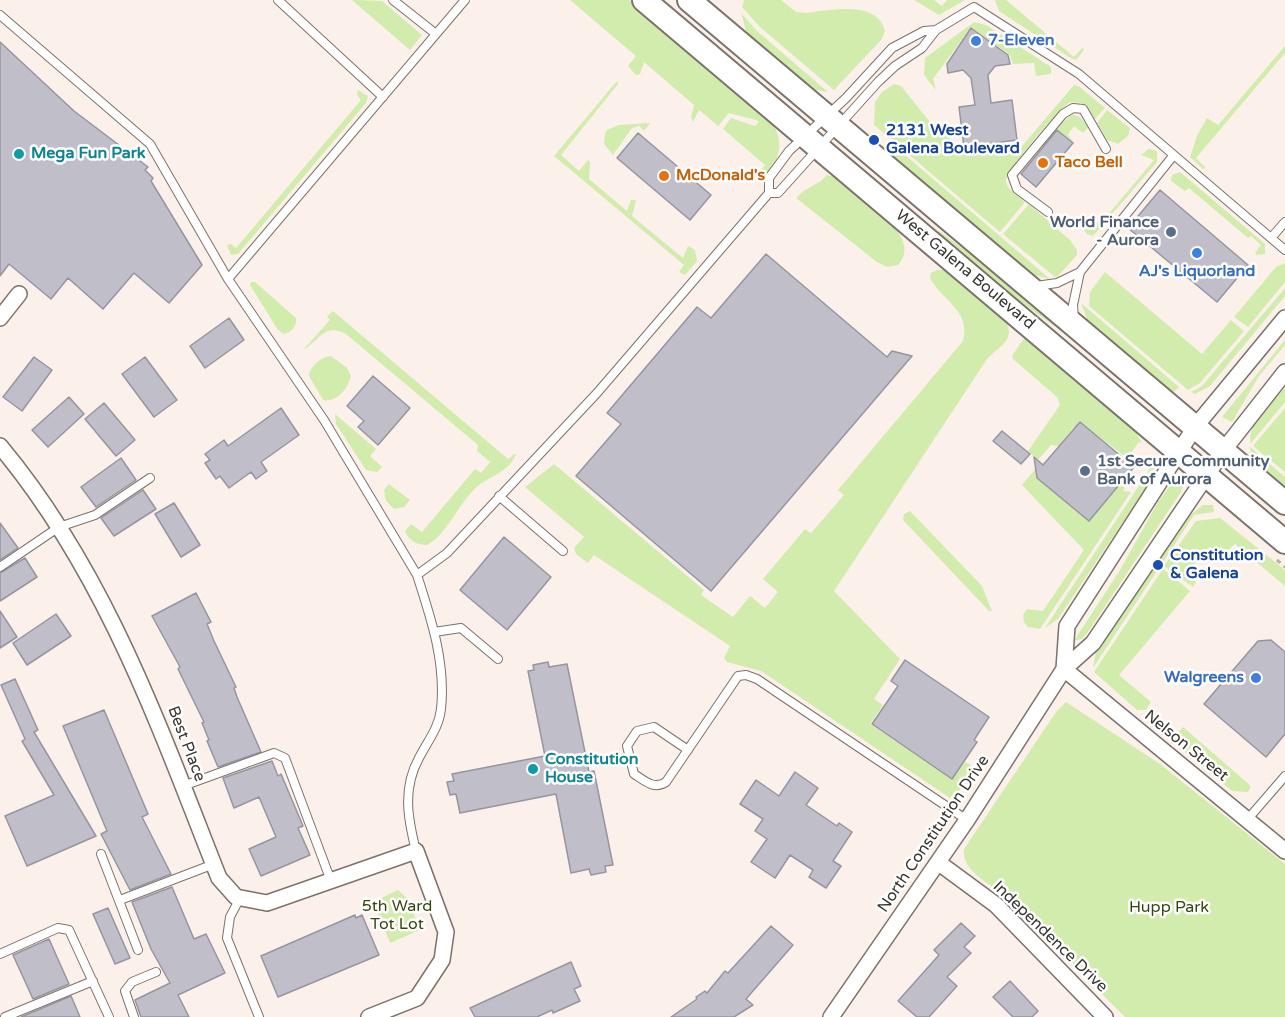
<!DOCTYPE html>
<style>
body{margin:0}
canvas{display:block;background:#fcf0ea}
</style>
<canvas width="1285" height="1017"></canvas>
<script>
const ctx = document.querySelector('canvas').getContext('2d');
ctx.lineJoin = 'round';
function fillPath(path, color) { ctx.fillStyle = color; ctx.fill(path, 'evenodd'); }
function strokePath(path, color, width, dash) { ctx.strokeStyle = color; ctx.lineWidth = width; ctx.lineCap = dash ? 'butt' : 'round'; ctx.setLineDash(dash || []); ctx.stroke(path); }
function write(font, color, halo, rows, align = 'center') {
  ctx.font = font + ' "Varela Round",sans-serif'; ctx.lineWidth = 5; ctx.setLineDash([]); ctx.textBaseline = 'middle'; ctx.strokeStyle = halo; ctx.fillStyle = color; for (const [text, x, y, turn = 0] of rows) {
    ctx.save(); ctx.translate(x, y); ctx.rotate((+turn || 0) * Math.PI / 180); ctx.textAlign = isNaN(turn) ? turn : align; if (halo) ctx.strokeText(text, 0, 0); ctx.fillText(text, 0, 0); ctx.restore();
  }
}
fillPath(new Path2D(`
 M352 0 382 1 422 35 410 50Z
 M570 0H629L768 117C785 137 783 162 761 178L757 176 765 165 723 129 731 118 755 126 759 122 756 120 729 113 718 126 699 110 693 122 691 117 694 105 644 62 640 74 636 75 628 66 636 56Z
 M744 0H781L796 12 806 13C832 10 877 0 885 31L882 39 834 90 760 27 742 7Z
 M914 0H934L942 6 947 0H965L939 15Z
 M1006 0 1074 57 1082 48 1084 50 1076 60 1069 57 999 11 995 0Z
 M741 13 757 31 828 92 811 89 747 35Z
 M974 22 986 25 1051 67V74L1036 76 1034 63 1013 64 1010 55 971 27 933 79 936 90 924 75 925 58Z
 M1285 46V53L1196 158 1206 168 1203 169 1190 157 1197 136 1207 118 1218 125Z
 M617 81 618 84 561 155 579 171 588 160 590 162 589 179 627 211 631 200H636L632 216 683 258 688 246 695 250 697 261 685 275 679 272 684 265 554 156Z
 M894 84 901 86 930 122 969 154 1018 151 1074 85 1080 87 1105 108 1094 120 1082 103 1070 102C1058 110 1005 171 1006 182 1007 190 1020 197 1025 202L1000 232 874 125 875 102 882 92Z
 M358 90 368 96 366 103 238 254 231 255 227 245 231 244 236 248 361 100 357 95Z
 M1107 110 1130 128 1128 136 1118 144 1107 140 1097 123Z
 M1072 114 1080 117 1089 127 1083 133 1074 126 1068 135 1075 144 1056 128Z
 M650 123 644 131 639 126 632 128 613 155 604 144 605 134 607 130 619 125Z
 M898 149 1050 279 1030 274 890 156Z
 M1149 149 1157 151V162L1093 236 1087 234 1083 229 1086 220 1101 223 1154 160 1141 155Z
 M1180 172 1265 244V254L1257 255 1255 253 1261 245 1251 236 1248 238 1189 188 1185 191 1171 181 1172 175Z
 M827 175 838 178C857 194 926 237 898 265L887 267 877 262 796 198C807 186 819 185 827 175Z
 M1029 204 1070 240 1077 250V255L1058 276 1055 277 1003 234Z
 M939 231 1019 289 1067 330 1064 333 990 280 935 234Z
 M1285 263V282L1248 327 1234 317 1276 267Z
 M937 270H947L1006 321C1016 341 998 347 987 359L834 591 900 659 874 699 883 705 870 724 952 779 965 762 975 768 953 800 761 671 727 662 724 658 730 646 594 555 588 563 576 554 574 548 584 537 525 487 554 464 704 590 701 595 733 617 750 596 765 608 778 592 763 579 805 529 811 533 844 495 838 490 963 341C971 310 942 301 930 278L931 273Z
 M1105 272 1202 354 1231 320 1244 331 1200 383 1188 390 1089 306 1090 292Z
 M251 282H255L296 318C297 326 292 332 284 334L278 330 250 285Z
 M1285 288V296L1210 386 1195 394 1191 392 1202 386Z
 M1081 303 1179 387 1174 392 1168 390 1089 324Z
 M333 311 508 459 516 453C512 470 491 476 479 485 459 501 449 533 427 545 417 545 409 541 405 531L411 524 422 532 475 469 481 473 490 462 477 451 478 445 346 334C324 322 319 341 303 350L330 320 327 317Z
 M1025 337 1137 430 1136 432 1142 443 1139 442 1127 458 1081 423 1072 429 1059 446 1051 445 1038 460 1028 451 1060 405 1057 397 1013 359 1012 356Z
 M1285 340V345L1259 376 1232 422 1222 417Z
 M331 356 347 368 351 376C348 389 336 403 323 400L309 376C310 366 321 357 331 356Z
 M1285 388V402L1251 443C1245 425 1274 400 1285 388Z
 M1285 408V472L1253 446Z
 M335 414 376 449 370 456 382 467 377 472 366 470 336 424Z
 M1249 446 1285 477V489L1255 462Z
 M1151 460 1156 461 1149 483 1058 619 1045 628 1148 472Z
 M1038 466 1041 468 1037 478 1087 519 1092 518 1120 485 1125 488 1123 491 1131 492 1040 629 1028 627 1024 622 1023 615 1027 609 1043 611 1084 550 1022 485Z
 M1175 479 1183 486 1181 492 1088 632 1082 639 1074 641 1120 570 1158 502Z
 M389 484 410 500 404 507 394 509 386 501 384 490Z
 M1203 505H1213L1214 512 1194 515 1093 668 1096 651 1185 519Z
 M910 511 982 586 992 611H989L903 520 904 514Z
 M1220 518 1285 570V586L1235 544 1224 554 1209 547 1187 573 1196 582 1193 587 1164 566 1196 521Z
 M1163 569 1190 591 1119 675 1151 702 1146 710H1137L1094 672Z
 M1066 702 1160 764 1285 864V1017H1125C1085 978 1049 935 1007 898 992 884 961 872 964 849L1056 712Z
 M1183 727 1251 786 1248 792 1232 791 1171 740Z
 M398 890 408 899 420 930 390 943 373 902Z`), '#d2ecae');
const building = new Path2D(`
 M971 28 1008 55 1010 64 995 66 988 75 991 103 1012 100 1017 140 964 147 959 107 975 105 971 78 963 70 948 73 947 64Z
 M0 42 74 111 148 167 145 170 153 178 151 181 202 265 169 303 134 273 103 309 68 278 51 299 9 264 0 276Z
 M1057 130 1073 143 1036 187 1021 174Z
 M638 133 711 195 690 220 617 158Z
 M1160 190 1248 265 1217 302 1128 228Z
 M766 254 887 357 892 351 912 356 711 591 576 476 621 424 607 413 697 307 711 318Z
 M229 318 244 340 205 368 190 346Z
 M34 357 52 370 22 411 3 397Z
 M145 357 177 400 154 417 122 374Z
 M373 376 410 408 378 445 358 427 364 421 347 406Z
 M69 397 84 414 48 447 32 430Z
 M104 403 135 440 116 456 85 419Z
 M281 408 299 435 261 462 267 471 256 479 251 472 229 488 220 476 216 479 205 463 210 460 205 454 224 440 228 446Z
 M1080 422 1134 467 1089 521 1037 478 1034 457 1043 465Z
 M1002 431 1030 454 1021 464 993 441Z
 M121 458 136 480 96 507 81 487Z
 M143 490 156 509 114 536 101 518Z
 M174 503 200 545 181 557 155 514Z
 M0 523 18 548 0 560Z
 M504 537 551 577 507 630 460 590Z
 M25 558 37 577 0 601V573Z
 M196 593 211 622 207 624 214 641 236 687 234 688 237 697 261 752 218 767 207 741 209 740 202 723 204 722 178 669 180 667 152 616Z
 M0 611 17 637 0 648Z
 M56 614 71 636 27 665 13 643Z
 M1271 640 1285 652V734L1266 757 1204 704 1258 641Z
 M905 660 989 717 974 740 977 742 952 779 872 724 898 686 891 681Z
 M548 662 549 667 567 664 589 772 594 771 613 865 605 866 606 872 591 875 589 869 571 873 556 794 460 813 456 794 450 795 447 782 454 781 452 774 545 756 528 671 534 670 533 665Z
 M15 679 38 730 34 732 96 836 27 866 5 816 54 795 22 741 25 739 1 685Z
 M104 710 148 814 142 817 171 874 130 890 101 834 107 831 63 726Z
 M272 761 278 776 281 774 303 826 298 828 310 855 261 876 249 849 276 837 259 797 234 808 223 778Z
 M795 772 818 788 806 805 837 826 839 823 852 832 833 861 841 866 826 888 809 877 813 870 790 855 775 878 751 862 767 839 755 831 763 819 740 804 756 780 779 796Z
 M172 887 194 939 206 934 225 973 178 995 189 1017H141L135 1000 170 983 151 949 132 902Z
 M108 908 130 958 115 964 93 914Z
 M355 915 356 918 362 915 379 955 278 997 261 956Z
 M961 923 975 936 964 947 971 953 947 977 957 986 929 1017H917L898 1001 939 955 934 950Z
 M771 926 793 945 746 999 753 1005 734 1017H671L697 999 696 997 705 991 707 993 725 971 728 973Z
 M49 939 69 984 33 999 13 955Z
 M571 962 581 986 574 989 580 1001 553 1013 552 1010 537 1017H475L470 1008Z
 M1010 981 1038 1011 1032 1017H1013L993 997Z
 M71 996 80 1017H21Z`);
fillPath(building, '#c0bec9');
strokePath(building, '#97959f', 1.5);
const lane = new Path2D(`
 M278 0 383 97
 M393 0 436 34
 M0 15 150 144 228 279 324 420 417 575
 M769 193H778L878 82 895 66 922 48 936 30 974 7 1079 74 1285 250
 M1048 212 1017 189 1012 175 1063 114 1073 108 1083 109 1106 149
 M1271 238 1285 222
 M228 279 465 0
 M1036 286 1057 283 1080 272
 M1074 319 1073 305 1080 272 1173 156
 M499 496 563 551
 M0 567 59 527 95 515 150 478
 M434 632 461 628 498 659
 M688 750 654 727 637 731 627 746 634 774C645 781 654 790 666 782L738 676 746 675 757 679 967 820
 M183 786 274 753 285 758 331 881
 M1247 820 1285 776
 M416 851C408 819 402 789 419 758 427 742 439 728 441 709 446 663 431 618 417 575L447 553 597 393 769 193V178L789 151 846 98 892 48 924 31 936 30
 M101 854 138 950
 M240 898 230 917 227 938 259 1017
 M120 900 214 864
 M0 954 58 928 69 930 109 1017
 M5 1017 93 981
 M134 1017 125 991 132 982 156 972`);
const street = new Path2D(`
 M0 318 19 294
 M0 446C106 573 159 726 219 878L236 897 267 903 416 851 446 932 442 960 417 998 369 1017
 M1064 669 1067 626 1195 427 1285 318
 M1064 669 1285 851
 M939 863 996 905 1105 1017
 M831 1017 967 820 1064 669 1093 643 1223 451 1285 372`);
const primary = new Path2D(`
 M644 0 1285 542
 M689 0 1285 503`);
strokePath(lane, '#7c726c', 10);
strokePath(street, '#7c726c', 18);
strokePath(primary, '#7c726c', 26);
strokePath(new Path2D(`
 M1277 560 1285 567`), '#b8afaa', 3, [4.5, 4.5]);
strokePath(lane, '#fff', 8);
strokePath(street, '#fff', 15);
strokePath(primary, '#fff', 22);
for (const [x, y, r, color] of [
 [976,41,6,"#3f7fe0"],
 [874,140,6,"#1a4fb4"],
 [19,154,6,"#0f9aa8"],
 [1043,163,6,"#e8710a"],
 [664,176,6,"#e8710a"],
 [1171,232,6,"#5c6f8a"],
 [1197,253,6,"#3f7fe0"],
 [1085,471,6,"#5c6f8a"],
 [1158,565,6,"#1a4fb4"],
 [1256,678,6,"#3f7fe0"],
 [533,769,6,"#0f9aa8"]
]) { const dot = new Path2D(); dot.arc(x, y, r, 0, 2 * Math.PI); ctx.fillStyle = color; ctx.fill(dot); strokePath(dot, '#fff', 2); }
write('bold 16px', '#366cbe', '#fff', [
 ["7-Eleven",988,41],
 ["AJ's Liquorland",1197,272,"center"],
 ["Walgreens",1244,678,"right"]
], 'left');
write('bold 16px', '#164399', '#fff', [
 ["2131 West",886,131],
 ["Galena Boulevard",886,149],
 ["Constitution",1170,556],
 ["& Galena",1170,574]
], 'left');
write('bold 16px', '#0d838f', '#fff', [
 ["Mega Fun Park",31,154],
 ["Constitution",545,760],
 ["House",545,778]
], 'left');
write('bold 16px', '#c56008', '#fff', [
 ["Taco Bell",1055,163],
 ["McDonald's",676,176]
], 'left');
write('bold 16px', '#4e5e75', '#fff', [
 ["World Finance",1159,223],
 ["- Aurora",1159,241],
 ["1st Secure Community",1097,462,"left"],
 ["Bank of Aurora",1097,480,"left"]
], 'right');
write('16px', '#383431', '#fff', [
 ["West Galena Boulevard",965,270,40],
 ["Best Place",186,744,69],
 ["Nelson Street",1186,746,39],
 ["North Constitution Drive",934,834,-56],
 ["Independence Drive",1050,937,44]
]);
write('16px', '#33460e', '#fff', [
 ["5th Ward",397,907],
 ["Tot Lot",397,925],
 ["Hupp Park",1169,908]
]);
</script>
